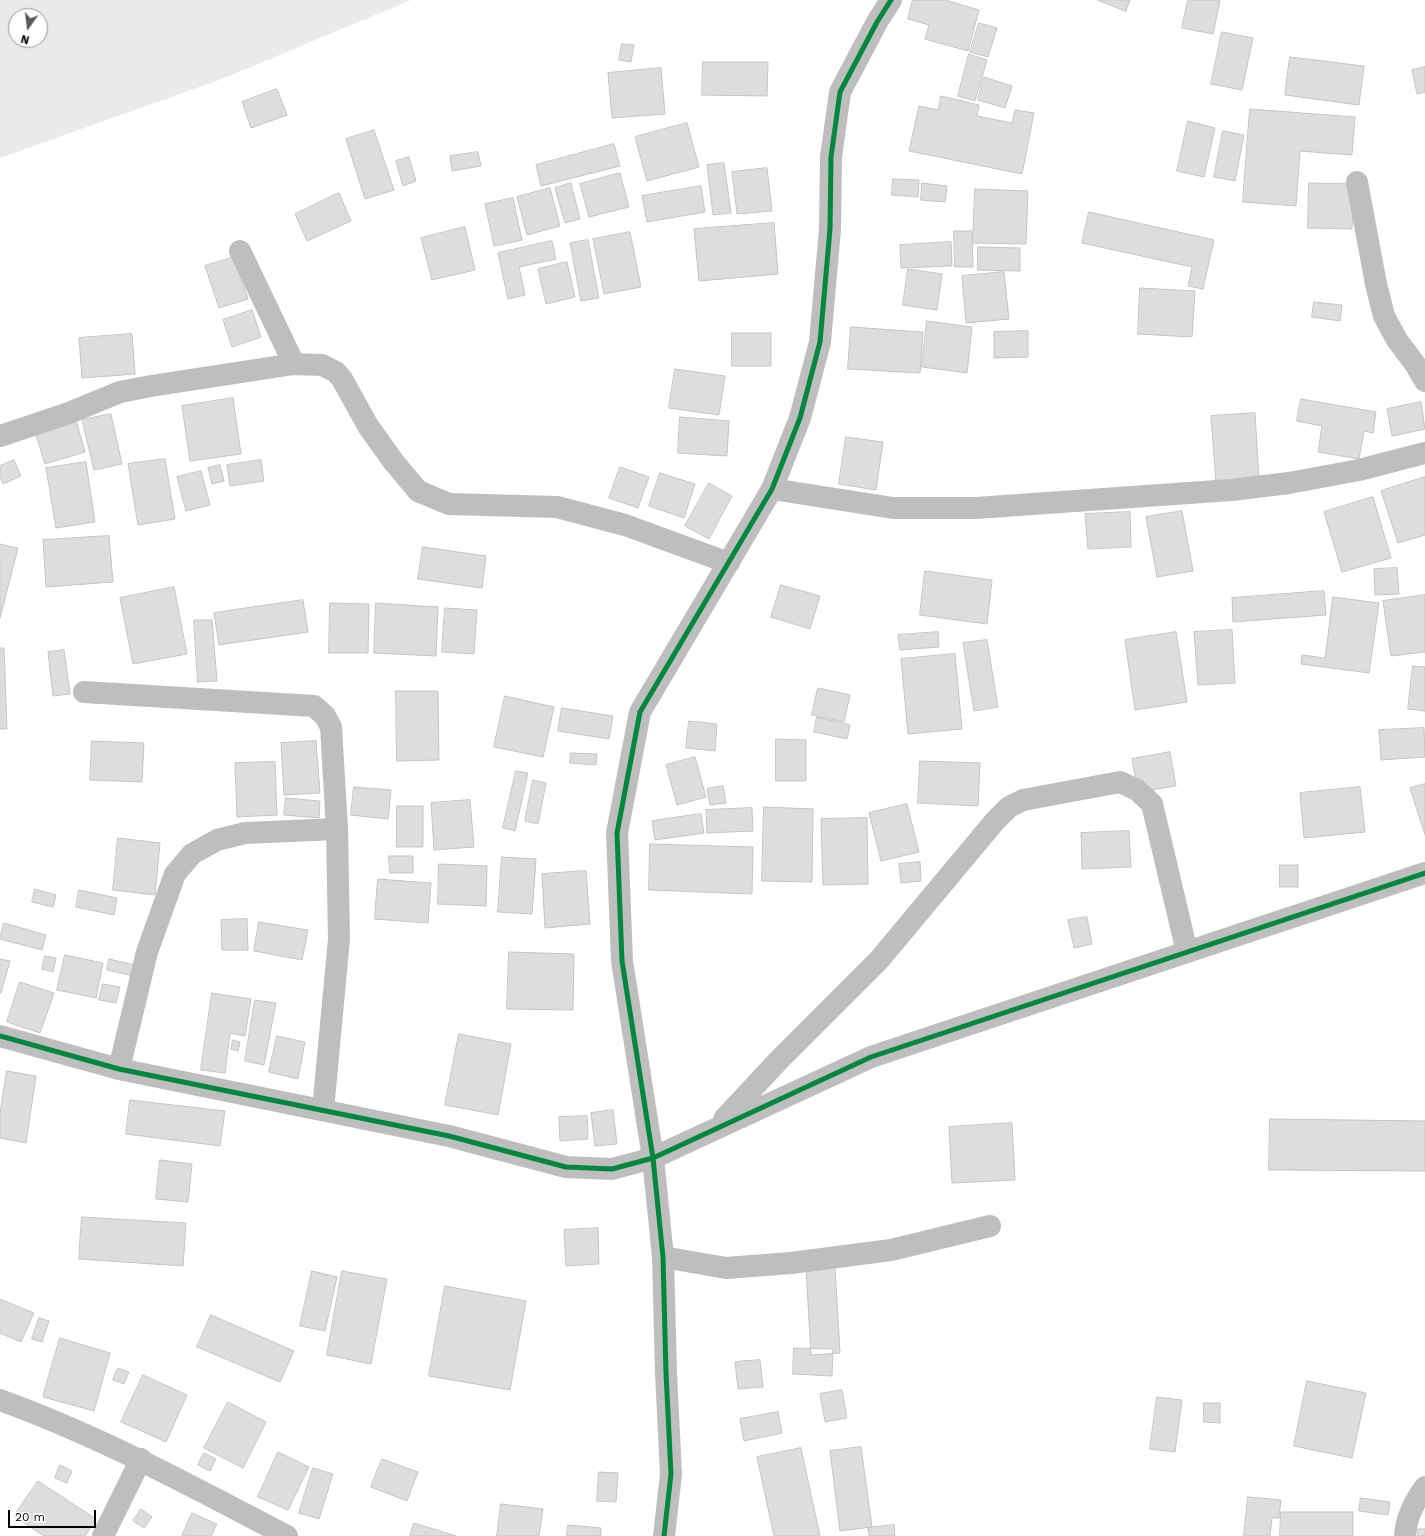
<!DOCTYPE html>
<style>
body{margin:0}
#map{position:relative;width:1425px;height:1536px;overflow:hidden;background:#fff;font-family:"Work Sans",sans-serif}
canvas{display:block}
.north{position:absolute;left:8px;top:8px;width:40px;height:40px;box-sizing:border-box;background:#fff;border:1px solid #999;border-radius:50%;rotate:194deg;font-size:11px;font-weight:700;line-height:16px;text-align:center;color:#000}
.north::after{content:'';display:block;margin:auto;width:14px;height:18px;background:#595959;clip-path:polygon(50% 0,100% 100%,50% 72%,0 100%)}
.scale{position:absolute;left:8px;top:1510px;width:88px;height:18px;box-sizing:border-box;border:2px solid #000;border-top:0;padding-left:5px;font-size:12px;line-height:14px;white-space:nowrap;color:#000;-webkit-text-stroke:3px #fff;paint-order:stroke}
</style>
<div id="map">
<canvas width="1425" height="1536"></canvas>
<div class="north">N</div>
<div class="scale">20 m</div>
</div>
<script>
const ctx = document.querySelector('canvas').getContext('2d');
ctx.lineJoin = 'round';
function fillPath(path, color) { ctx.fillStyle = color; ctx.fill(path, 'evenodd'); }
function strokePath(path, color, width, dash) { ctx.strokeStyle = color; ctx.lineWidth = width; ctx.lineCap = dash ? 'butt' : 'round'; ctx.setLineDash(dash || []); ctx.stroke(path); }
fillPath(new Path2D(`
 M0 0H411L222 79 0 158ZM16 16H40V40H16Z`), '#eaeaea');
const building = new Path2D(`
 M913 0H945L979 10 968 51 925 39 929 25 908 19Z
 M1098 0H1130L1126 11Z
 M1188 0H1220L1213 34 1182 28Z
 M979 23 997 28 988 57 970 52Z
 M1222 32 1253 38 1242 90 1211 84Z
 M622 44 634 45 631 62 619 60Z
 M969 54 987 60 975 101 958 96Z
 M1290 57 1364 66 1359 105 1285 95Z
 M703 62H768L767 96 702 95Z
 M1425 67V92L1417 94 1412 70Z
 M661 68 665 114 612 118 608 73Z
 M984 77 1012 86 1005 108 978 100Z
 M277 89 287 115 251 128 242 102Z
 M941 96 979 105 977 116 1012 123 1015 110 1034 113 1022 174 909 151 919 106 938 110Z
 M1250 109 1355 117 1352 155 1300 151 1296 206 1243 202Z
 M1188 121 1215 128 1204 177 1177 171Z
 M687 123 699 167 647 181 635 137Z
 M374 130 394 190 365 199 346 139Z
 M1223 131 1244 135 1235 181 1214 177Z
 M614 144 620 166 541 186 536 165Z
 M478 152 481 166 452 171 450 156Z
 M409 157 416 181 403 186 396 161Z
 M724 163 731 213 713 215 707 165Z
 M767 168 772 211 737 214 732 172Z
 M620 173 629 207 589 217 580 184Z
 M893 179 919 180 918 197 892 195Z
 M571 183 580 219 565 223 555 188Z
 M922 183 947 186 945 202 921 200Z
 M1309 183 1354 184 1352 229 1308 228Z
 M701 186 705 212 647 222 642 196Z
 M550 188 560 226 527 235 517 197Z
 M975 189 1028 191 1026 244 973 243Z
 M339 193 351 221 307 241 295 214Z
 M513 198 522 240 494 246 485 204Z
 M1089 212 1214 240 1203 289 1188 286 1192 267 1082 243Z
 M774 223 778 274 699 281 694 229Z
 M465 227 475 270 432 280 421 238Z
 M954 231H972L973 267H955Z
 M630 232 641 287 604 294 593 239Z
 M588 240 599 298 581 301 570 243Z
 M552 241 556 259 519 267 525 295 508 299 498 253Z
 M951 242 952 266 901 268 900 245Z
 M978 247 1020 248V271L978 270Z
 M234 257 248 299 219 308 205 266Z
 M567 262 575 297 546 304 538 269Z
 M908 269 942 274 937 310 903 305Z
 M1004 272 1009 319 966 323 962 276Z
 M1140 288 1195 291 1192 337 1138 334Z
 M1314 302 1342 305 1340 321 1312 317Z
 M252 310 261 337 232 347 223 320Z
 M927 321 972 327 967 373 922 367Z
 M851 327 923 332 920 373 848 369Z
 M1028 331V357L994 358V332Z
 M732 333H771V366H732Z
 M132 334 135 374 82 378 79 338Z
 M675 369 725 376 719 415 669 408Z
 M233 398 241 454 190 461 182 406Z
 M1301 399 1376 412 1373 433 1364 431 1359 459 1318 452 1322 426 1297 421Z
 M1421 402 1425 429 1392 436 1387 409Z
 M1255 413 1259 480 1216 483 1211 416Z
 M111 414 122 464 94 470 82 420Z
 M680 417 729 421 727 456 678 453Z
 M76 420 85 452 45 464 35 432Z
 M846 437 883 442 876 490 839 484Z
 M165 459 175 519 138 525 128 464Z
 M14 460 21 476 3 484 0 476V466Z
 M261 460 264 481 230 486 227 465Z
 M86 462 95 522 56 528 46 468Z
 M220 465 224 481 212 484 208 468Z
 M620 467 649 477 638 508 609 498Z
 M201 471 210 505 186 511 177 477Z
 M660 473 695 484 684 518 649 506Z
 M1425 477V535L1398 543 1381 491Z
 M709 483 732 496 709 539 685 526Z
 M1373 497 1391 558 1342 572 1324 512Z
 M1182 511 1193 571 1157 577 1146 517Z
 M1130 512 1131 547 1088 549 1085 514Z
 M109 536 113 582 46 587 43 540Z
 M0 544 18 548 0 618Z
 M423 547 486 556 482 588 418 579Z
 M1397 568 1399 594 1375 595 1374 569Z
 M925 571 992 580 987 624 920 615Z
 M781 585 820 596 810 629 771 617Z
 M174 587 187 654 133 664 120 598Z
 M1324 591 1326 615 1233 622 1232 598Z
 M1425 595V652L1391 656 1383 601Z
 M1333 597 1379 603 1369 673 1301 664 1302 655 1325 658Z
 M303 600 308 632 219 645 214 613Z
 M330 603 369 604 368 653H329Z
 M376 603 438 607 436 656 374 653Z
 M445 608 477 610 474 654 442 652Z
 M194 620H212L217 681 198 682Z
 M1232 630 1235 683 1198 685 1194 632Z
 M938 632 939 647 900 650 898 635Z
 M1176 632 1187 702 1135 710 1125 640Z
 M987 640 998 707 974 711 963 643Z
 M0 648H4L7 729H0Z
 M64 650 70 694 53 696 48 652Z
 M955 654 962 729 908 734 901 659Z
 M1413 666 1425 667V711L1408 709Z
 M818 688 850 695 844 722 812 715Z
 M396 691H438L439 760 397 761Z
 M505 696 554 707 543 757 494 747Z
 M562 708 613 716 609 739 558 731Z
 M817 717 850 725 847 739 814 732Z
 M689 721 717 724 715 751 686 748Z
 M1424 728 1425 757 1381 760 1379 730Z
 M776 739 806 740V781H776Z
 M92 741 144 743 142 782 90 780Z
 M316 741 320 793 284 795 281 743Z
 M1170 752 1176 786 1138 792 1132 759Z
 M571 753 597 754 596 765 570 763Z
 M695 757 706 797 677 805 666 765Z
 M920 761 980 763 978 806 918 803Z
 M275 762 277 815 237 817 235 763Z
 M516 771 528 773 515 831 503 828Z
 M533 780 546 783 538 824 525 821Z
 M1425 784V835L1410 788Z
 M723 786 726 803 710 805 707 789Z
 M354 787 391 790 388 819 351 815Z
 M1360 787 1365 832 1304 838 1300 793Z
 M286 798 320 801 319 818 284 815Z
 M470 800 474 847 434 850 431 803Z
 M907 804 919 852 881 861 869 813Z
 M397 806H423V847H397Z
 M764 807 813 809 812 882 762 881Z
 M752 808 753 831 707 833 706 810Z
 M701 814 704 833 655 840 652 821Z
 M867 818 868 884 823 885 821 819Z
 M1129 831 1131 867 1082 869 1081 833Z
 M118 838 160 843 155 895 113 890Z
 M650 844 753 847 752 894 649 890Z
 M389 856H413V873H390Z
 M502 857 536 859 532 914 498 912Z
 M920 862 921 881 901 883 899 864Z
 M439 864 487 866 486 906 438 904Z
 M1280 865H1298V887H1280Z
 M586 871 590 924 545 928 542 874Z
 M378 879 431 883 428 923 375 919Z
 M35 889 56 895 53 907 32 902Z
 M79 890 117 898 114 915 76 907Z
 M1087 917 1092 944 1074 948 1068 920Z
 M247 919 248 950H222L221 920Z
 M259 922 308 930 302 960 254 951Z
 M4 923 46 935 42 950 0 939Z
 M509 952 574 954 573 1010 507 1009Z
 M65 955 103 963 96 998 57 990Z
 M45 956 56 958 53 972 42 969Z
 M0 959 10 961 1 993H0Z
 M109 959 135 965 133 976 107 970Z
 M20 982 54 993 40 1033 7 1022Z
 M103 984 120 987 116 1003 99 1000Z
 M212 993 251 999 245 1036 230 1033 225 1073 201 1070Z
 M255 1000 276 1003 264 1065 245 1061Z
 M459 1034 511 1044 498 1115 445 1105Z
 M277 1036 305 1042 298 1079 269 1072Z
 M233 1040 240 1042 238 1051 231 1049Z
 M7 1071 36 1076 26 1143 0 1138V1113Z
 M130 1100 225 1111 220 1146 126 1134Z
 M613 1110 617 1144 595 1146 591 1113Z
 M587 1116 588 1139 560 1141 559 1117Z
 M1270 1119 1425 1121V1171L1269 1170Z
 M1012 1123 1015 1180 952 1183 949 1127Z
 M160 1160 192 1164 188 1202 156 1199Z
 M82 1217 186 1223 183 1266 79 1259Z
 M598 1228 599 1264 566 1266 564 1230Z
 M835 1267 840 1353 811 1355 806 1268Z
 M312 1271 337 1277 325 1331 300 1326Z
 M342 1271 387 1279 371 1364 327 1355Z
 M445 1286 526 1301 510 1390 429 1376Z
 M0 1299 34 1313 21 1342 0 1333Z
 M211 1315 294 1351 280 1382 197 1347Z
 M39 1318 49 1321 42 1342 32 1339Z
 M60 1338 110 1353 94 1411 43 1397Z
 M794 1348 833 1349 832 1376 793 1374Z
 M760 1360 763 1387 738 1389 735 1362Z
 M118 1368 129 1372 124 1384 113 1380Z
 M143 1375 187 1395 166 1442 121 1422Z
 M1307 1381 1366 1393 1352 1458 1294 1446Z
 M842 1390 847 1418 825 1422 820 1394Z
 M1157 1397 1182 1400 1175 1452 1150 1449Z
 M228 1402 266 1422 243 1468 204 1448Z
 M1204 1403H1220V1423L1204 1422Z
 M778 1412 782 1433 744 1441 740 1419Z
 M861 1447 872 1527 840 1531 830 1451Z
 M801 1448 820 1536H774L757 1457Z
 M278 1452 309 1467 288 1510 258 1497Z
 M204 1453 216 1459 210 1471 198 1465Z
 M382 1459 418 1472 407 1501 371 1487Z
 M60 1465 72 1471 67 1483 55 1478Z
 M313 1468 333 1474 319 1519 299 1513Z
 M599 1472 618 1473 616 1502 597 1501Z
 M38 1481 96 1519 85 1536H44L14 1516Z
 M1248 1497 1281 1500 1279 1518H1272L1270 1536H1244Z
 M1361 1498 1390 1502 1388 1515 1359 1511Z
 M501 1504 543 1509 539 1536H497Z
 M141 1509 152 1517 144 1528 133 1521Z
 M1281 1512H1353V1536H1280Z
 M192 1513 217 1524 211 1536H182Z
 M414 1523 456 1536H410Z
 M568 1525 601 1528V1536H567Z
 M894 1525 895 1536H869L868 1528Z
 M1417 1529H1425V1536H1418Z`);
fillPath(building, '#ddd');
strokePath(building, '#c5c5c5', 1);
strokePath(new Path2D(`
 M1357 182 1376 284 1384 316 1397 340 1415 364 1425 381
 M240 251 294 364
 M0 436 69 413 120 392 151 386 294 364 322 365 336 372 342 379 368 426 393 461 418 491 449 504 557 507 625 525 729 563
 M772 489 893 508H976L1231 490 1289 483 1359 470 1425 453
 M84 692 314 706 325 716 331 727 337 829 339 939 323 1110
 M0 1036 119 1069 449 1136 566 1167 612 1169 653 1158 871 1057 1425 873
 M119 1069 147 952 175 874 192 854 217 840 245 833 337 829
 M724 1119 779 1060 879 960 995 821 1009 807 1023 800 1120 782 1137 790 1152 804 1187 952
 M663 1257 726 1268 791 1263 891 1250 990 1226
 M0 1400C100 1436 193 1487 287 1536
 M103 1536 141 1459
 M664 1536 671 1474 666 1373 663 1257 653 1158 622 961 617 833 640 712 772 489 800 418 820 342 830 229 831 157 840 92 877 22 891 0
 M1405 1536C1406 1517 1414 1502 1425 1487`), '#bebebe', 22);
strokePath(new Path2D(`
 M0 1036 119 1069 449 1136 566 1167 612 1169 653 1158 871 1057 1425 873
 M664 1536 671 1474 666 1373 663 1257 653 1158 622 961 617 833 640 712 772 489 800 418 820 342 830 229 831 157 840 92 877 22 891 0`), '#00873e', 5);
</script>
